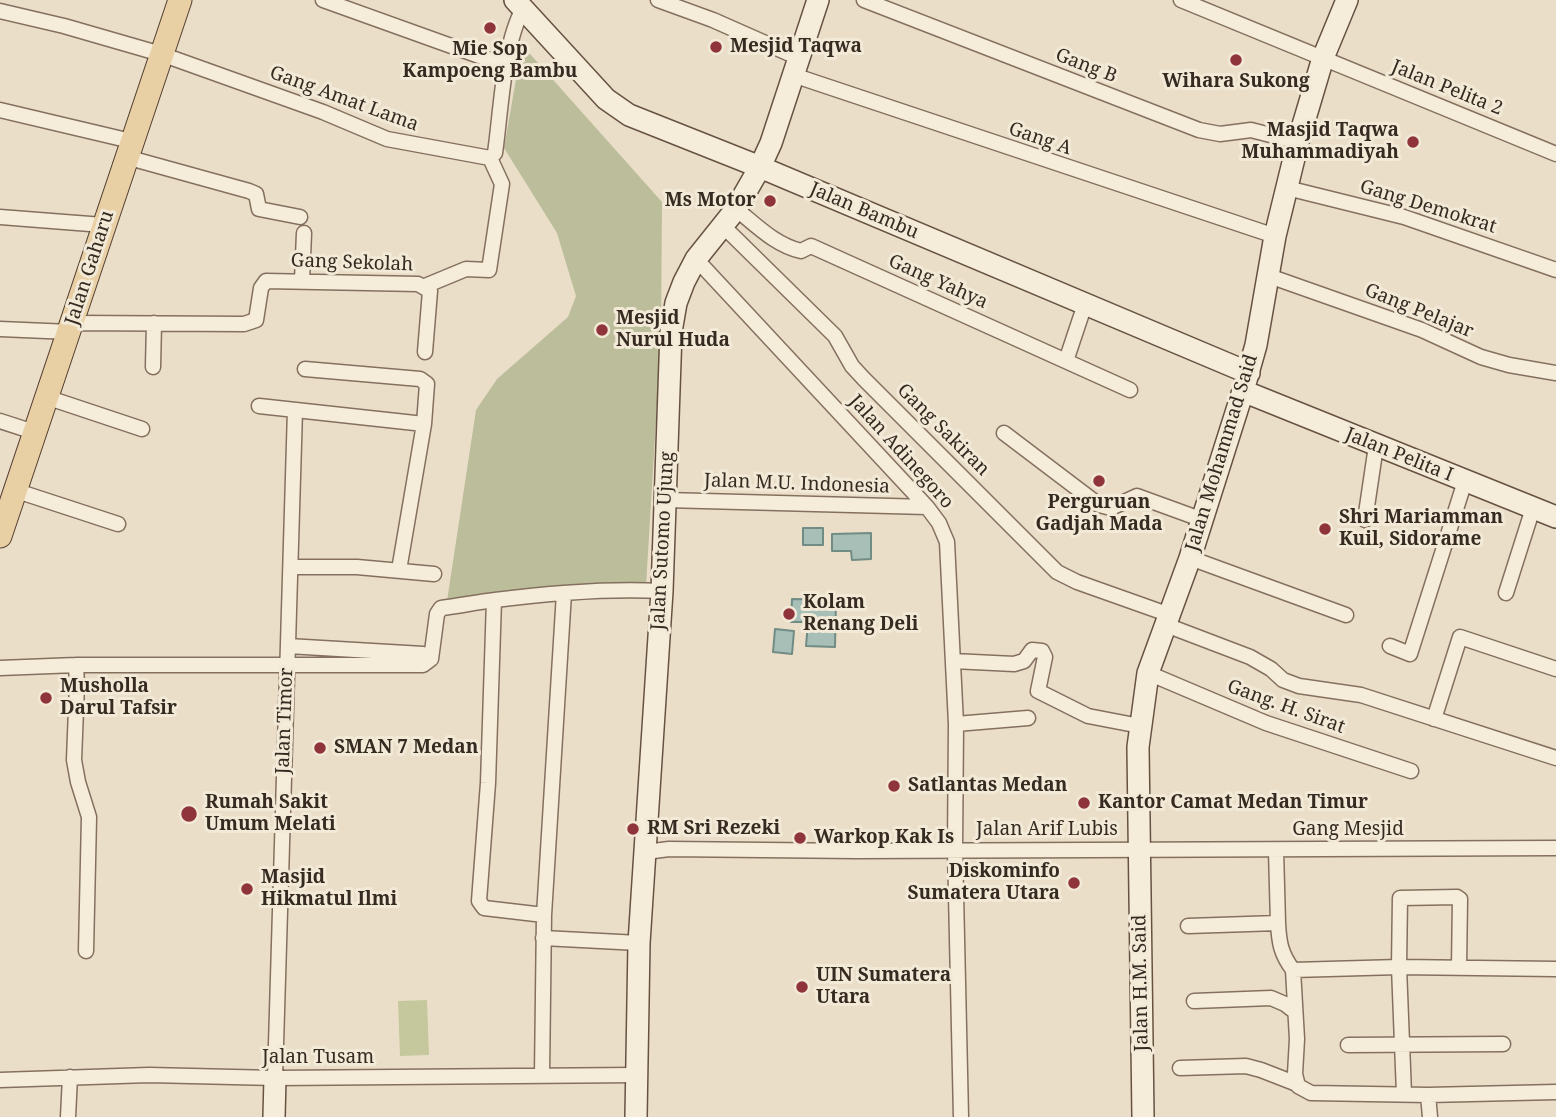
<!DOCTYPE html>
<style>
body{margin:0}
canvas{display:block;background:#eadec8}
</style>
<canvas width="1556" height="1117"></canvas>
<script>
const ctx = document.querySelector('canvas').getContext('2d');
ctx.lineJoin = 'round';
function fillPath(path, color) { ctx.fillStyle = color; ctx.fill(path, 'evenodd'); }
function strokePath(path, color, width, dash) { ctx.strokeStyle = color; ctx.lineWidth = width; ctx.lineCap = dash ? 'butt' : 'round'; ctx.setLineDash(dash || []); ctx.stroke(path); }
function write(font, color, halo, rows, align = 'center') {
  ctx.font = font + ' "Noto Serif",serif'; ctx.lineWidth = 6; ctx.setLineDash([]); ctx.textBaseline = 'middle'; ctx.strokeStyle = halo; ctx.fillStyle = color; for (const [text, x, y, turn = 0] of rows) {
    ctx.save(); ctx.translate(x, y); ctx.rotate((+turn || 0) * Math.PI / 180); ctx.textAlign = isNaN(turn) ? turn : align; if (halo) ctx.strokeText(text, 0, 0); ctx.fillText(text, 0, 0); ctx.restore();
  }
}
fillPath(new Path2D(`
 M427 1000 429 1055 400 1056 398 1001Z`), '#c5c89d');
fillPath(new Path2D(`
 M522 45 662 202 661 336 646 586 447 601 476 410 497 379 568 317 576 296 557 233 504 148Z`), '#bbbd9b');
const water = new Path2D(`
 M803 528H823V545H803Z
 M871 533V559L852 560 851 551H832V534Z
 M792 599 836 600 835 647 806 646 808 622H791Z
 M775 629 794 631 792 654 773 652Z`);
fillPath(water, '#a8bfb7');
strokePath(water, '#708c84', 2);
const street = new Path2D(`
 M323 0 507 66
 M658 0 713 20 799 58
 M864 0 1199 130 1220 134 1251 130 1298 142
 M1181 0 1556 154
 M0 11 64 26 161 54 323 112 387 139 490 158
 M793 75 1275 236
 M0 110 131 141
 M126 157 249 191 256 194 259 209 300 217
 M490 158 495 153C501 112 503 45 523 9
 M1287 188 1404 217 1556 270
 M736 209C756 225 775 245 801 251L811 246 1130 390
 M0 217 103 225
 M723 226 835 336 852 366 864 379 1057 572 1077 582 1170 615
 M696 259 927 507 939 523 947 542 956 724 955 849 961 1117
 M1269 276 1422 330 1481 357 1509 365 1556 373
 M302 281 304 233
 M425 286 466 269 489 270 502 184 490 158
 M73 323 244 324 256 320 261 288 266 281 418 284 430 291 425 352
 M0 329 70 332
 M1066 361 1085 304
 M153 367 154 323
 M305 369 420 379 427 384 424 424 399 570
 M46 397 142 429
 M259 406 424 424
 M0 421 34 432
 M1004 433 1099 505 1111 508 1137 496 1203 520
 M14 490 118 524
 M666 500 927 507
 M1365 520 1376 446
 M1190 558 1346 615
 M292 567H357L434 574
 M1506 593 1533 508
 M494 600 488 783 479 901 484 908 544 915
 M1166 625 1250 657 1271 669 1283 680 1299 686 1361 695 1556 758
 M288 646 423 654
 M1390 646 1410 654 1465 481
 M953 661 1014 664 1024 661 1032 650 1042 651 1045 657 1038 691 1088 716 1140 726
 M76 665 77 684 74 760 78 782 89 817 86 951
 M0 668 76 665H423L431 659 437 614 441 608C459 606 477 602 495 600 550 593 607 588 662 591
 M1148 673 1266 723 1411 771
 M1434 719 1460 637 1556 669
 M956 724 1028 718
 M646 852 669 849 857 851 1556 848
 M1278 923C1279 943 1281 954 1293 970
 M1188 926 1278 923 1276 850
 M543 938 639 943
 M1556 969 1399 967 1293 970 1297 1039 1295 1074 1298 1086 1311 1093 1428 1095 1556 1092
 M1194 1001 1271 998 1285 1004 1294 1011
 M1348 1045 1503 1044
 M1180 1068 1246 1066 1261 1070 1297 1084
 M542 1075 544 915 564 593
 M275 1078 295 410
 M0 1080 149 1075 275 1078 636 1075
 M1404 1094 1399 967 1400 898 1457 897 1460 899 1459 967
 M1428 1095 1430 1117
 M68 1117 70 1077`);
const secondary = new Path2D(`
 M515 0 606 99 629 115 760 167 1249 373
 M1243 391 1556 517
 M274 1117 275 1078
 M636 1117 639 943 662 591 671 332 676 303 684 282 696 259 736 209 760 167 771 143 818 0
 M1143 1117 1138 747 1148 673 1190 558 1243 391 1256 345 1275 236 1298 142 1323 58 1347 0`);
const primary = new Path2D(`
 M0 536 180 0`);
strokePath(street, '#85705f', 17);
strokePath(secondary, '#675242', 24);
strokePath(primary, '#533f32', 25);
strokePath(street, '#f6ecda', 14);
strokePath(secondary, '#f6ecda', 21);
strokePath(primary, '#e9cfa4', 23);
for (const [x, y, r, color] of [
 [490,28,7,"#8e343a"],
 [716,47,7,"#8e343a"],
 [1236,60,7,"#8e343a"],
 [1413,142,7,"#8e343a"],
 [770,201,7,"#8e343a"],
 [602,330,7,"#8e343a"],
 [1099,481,7,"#8e343a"],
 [1325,529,7,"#8e343a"],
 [789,614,7,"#8e343a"],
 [46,698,7,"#8e343a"],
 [320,748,7,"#8e343a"],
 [894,786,7,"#8e343a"],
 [1084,803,7,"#8e343a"],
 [189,814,9,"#8e343a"],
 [633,829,7,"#8e343a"],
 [800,838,7,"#8e343a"],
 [1074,883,7,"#8e343a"],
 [247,889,7,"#8e343a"],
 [802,987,7,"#8e343a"]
]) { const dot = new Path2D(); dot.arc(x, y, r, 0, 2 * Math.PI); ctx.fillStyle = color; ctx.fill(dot); strokePath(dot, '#f2e9d7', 2.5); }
write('bold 19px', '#362a21', '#f2e9d7', [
 ["Mesjid Taqwa",730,47],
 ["Mie Sop",490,50,"center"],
 ["Kampoeng Bambu",490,72,"center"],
 ["Wihara Sukong",1236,82,"center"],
 ["Masjid Taqwa",1399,131,"right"],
 ["Muhammadiyah",1399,153,"right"],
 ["Ms Motor",756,201,"right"],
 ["Mesjid",616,319],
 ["Nurul Huda",616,341],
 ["Perguruan",1099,503,"center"],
 ["Gadjah Mada",1099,525,"center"],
 ["Shri Mariamman",1339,518],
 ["Kuil, Sidorame",1339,540],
 ["Kolam",803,603],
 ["Renang Deli",803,625],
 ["Musholla",60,687],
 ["Darul Tafsir",60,709],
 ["SMAN 7 Medan",334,748],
 ["Satlantas Medan",908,786],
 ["Rumah Sakit",205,803],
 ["Umum Melati",205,825],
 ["Kantor Camat Medan Timur",1098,803],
 ["RM Sri Rezeki",647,829],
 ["Warkop Kak Is",814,838],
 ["Diskominfo",1060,872,"right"],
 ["Sumatera Utara",1060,894,"right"],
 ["Masjid",261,878],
 ["Hikmatul Ilmi",261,900],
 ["UIN Sumatera",816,976],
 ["Utara",816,998]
], 'left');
write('19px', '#362a21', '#f2e9d7', [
 ["Gang B",1086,66,21],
 ["Jalan Pelita 2",1447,88,22],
 ["Gang Amat Lama",344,99,20],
 ["Gang A",1040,139,19],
 ["Gang Demokrat",1428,207,17],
 ["Jalan Bambu",864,211,23],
 ["Gang Sekolah",352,263,2],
 ["Jalan Gaharu",90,268,-72],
 ["Gang Yahya",938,282,24],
 ["Gang Pelajar",1419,311,22],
 ["Gang Sakiran",943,430,45],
 ["Jalan Adinegoro",901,452,48],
 ["Jalan Mohammad Said",1222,453,-73],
 ["Jalan Pelita I",1399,455,22],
 ["Jalan M.U. Indonesia",797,484,2],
 ["Jalan Sutomo Ujung",663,541,-87],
 ["Gang. H. Sirat",1286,707,20],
 ["Jalan Timor",285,721,-88],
 ["Jalan Arif Lubis",1047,830],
 ["Gang Mesjid",1348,830],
 ["Jalan H.M. Said",1141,983,-91],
 ["Jalan Tusam",318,1058]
]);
</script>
